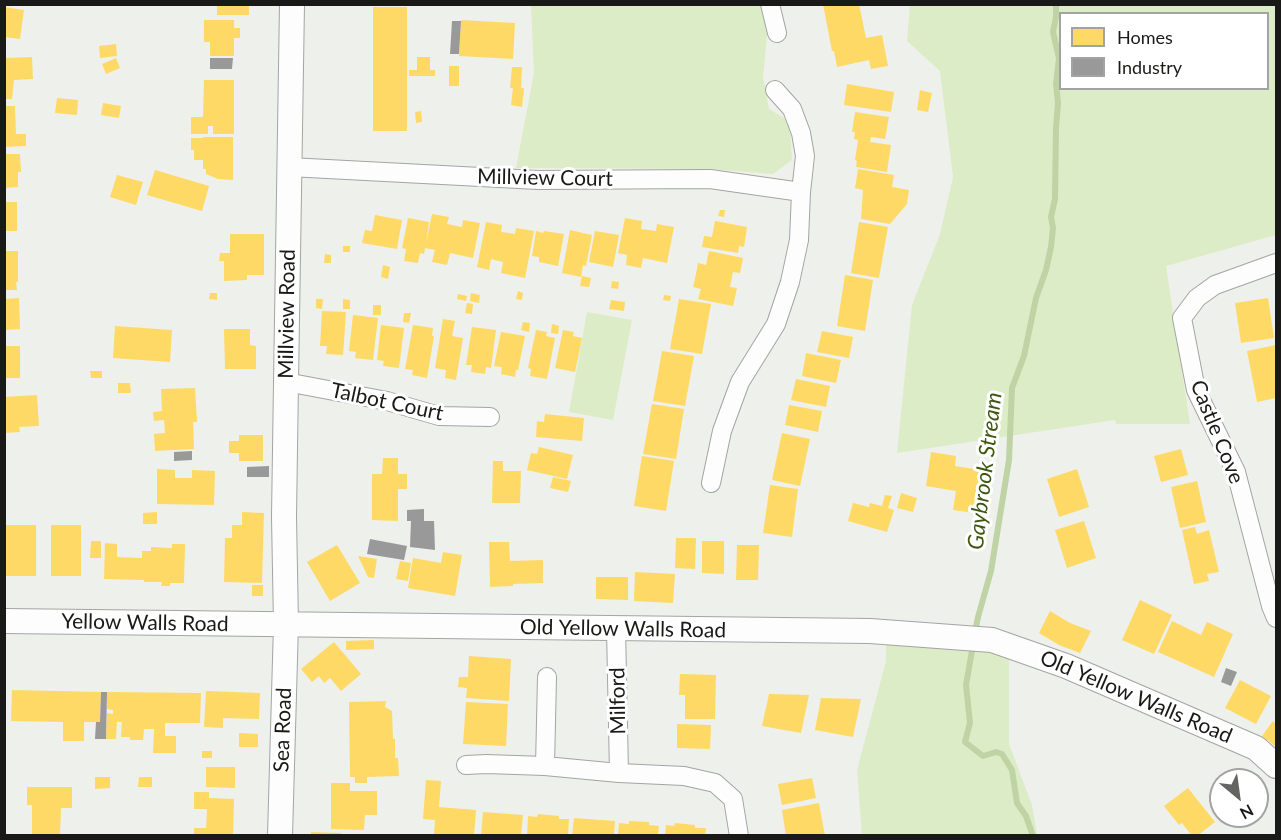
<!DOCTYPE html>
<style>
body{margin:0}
#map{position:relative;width:1281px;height:840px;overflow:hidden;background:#eef0eb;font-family:Lato,sans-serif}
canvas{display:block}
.frame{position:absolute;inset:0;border:6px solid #191a17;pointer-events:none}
.legend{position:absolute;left:1059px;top:12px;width:210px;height:78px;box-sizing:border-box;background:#fff;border:2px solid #a3a3a2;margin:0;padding:8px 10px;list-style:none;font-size:18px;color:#191a17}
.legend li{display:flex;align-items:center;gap:12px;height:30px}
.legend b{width:30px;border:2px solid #a3a3a2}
.north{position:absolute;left:1209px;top:768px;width:60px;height:60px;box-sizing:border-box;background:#fff;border:2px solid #a3a3a2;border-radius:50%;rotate:151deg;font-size:16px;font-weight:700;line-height:24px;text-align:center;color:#191a17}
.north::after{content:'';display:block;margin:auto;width:21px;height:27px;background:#646561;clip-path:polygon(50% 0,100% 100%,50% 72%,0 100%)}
</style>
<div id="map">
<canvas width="1281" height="840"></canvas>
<div class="frame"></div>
<ul class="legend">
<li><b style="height:16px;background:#ffd966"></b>Homes</li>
<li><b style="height:16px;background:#999"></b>Industry</li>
</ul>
<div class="north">N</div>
</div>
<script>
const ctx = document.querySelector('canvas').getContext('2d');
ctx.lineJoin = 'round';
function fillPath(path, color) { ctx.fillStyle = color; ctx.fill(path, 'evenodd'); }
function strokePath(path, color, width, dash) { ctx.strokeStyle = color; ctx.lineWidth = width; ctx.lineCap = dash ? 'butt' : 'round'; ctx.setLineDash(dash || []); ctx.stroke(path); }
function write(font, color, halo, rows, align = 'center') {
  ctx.font = font + ' Lato,sans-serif'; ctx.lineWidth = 6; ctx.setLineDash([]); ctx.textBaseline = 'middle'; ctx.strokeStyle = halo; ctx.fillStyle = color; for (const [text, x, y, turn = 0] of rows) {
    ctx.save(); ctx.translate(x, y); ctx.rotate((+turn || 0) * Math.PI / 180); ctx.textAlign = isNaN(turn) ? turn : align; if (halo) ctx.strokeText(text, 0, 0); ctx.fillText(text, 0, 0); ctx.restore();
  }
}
fillPath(new Path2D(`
 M531 5H763L768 26 763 77 769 109 784 118 790 126 792 160 773 174 710 169 516 168 534 73Z
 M910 5H1276V235L1166 266 1190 424H1116L1115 420 897 453 912 305 940 234 953 177 940 71 907 41ZM1060 14H1268V88H1060Z
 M587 312 632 320 613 420 569 412Z
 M886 631 1009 646V744L1032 805 1037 835H862L857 770 886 661Z`), '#dcecc6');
fillPath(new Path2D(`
 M217 4H249V15H217Z
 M823 4H859L866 38 882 35 888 66 871 69 869 60 837 67 834 51H832Z
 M4 7 24 10 20 39 4 37Z
 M373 7H407V131H373Z
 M204 20H234V28H240V38H234V56H210V42H204Z
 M461 20 515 23 513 59 459 56Z
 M116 44 117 56 100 58 99 46Z
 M32 57 33 79 14 80 12 99H4V58Z
 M417 57H430V70H435V76H409V70H417Z
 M116 58 120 68 106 74 102 64Z
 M449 66H459V86H449Z
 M512 67H522L521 88H524L522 107 511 105 513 88H510Z
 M204 80H234V134H213V126H208V134H191V117H203Z
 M847 84 894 92 891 112 844 105Z
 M920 90 932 93 928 112 917 110Z
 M57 98 78 100 77 115 55 113Z
 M103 103 121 106 119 118 101 115Z
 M4 106H15L16 134H26V146L4 147Z
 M421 111 422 122 416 123 415 112Z
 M855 112 889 117 885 139 871 137 870 142 891 145 887 172 856 167 857 161 855 160 858 140 854 139 855 132H852Z
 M203 137H233V180L218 179 206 174V169H203V160H194V150H191V138H203Z
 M4 154H20L21 172H18V187L4 188Z
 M858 169 894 175 892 187 909 190 907 204 890 224 861 219 863 190 855 188Z
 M155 170 209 186 202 211 147 195Z
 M117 175 143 182 136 205 110 197Z
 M4 202H17V231H4Z
 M720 210H725L724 217 718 216Z
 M432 214 449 217 447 224 462 227 463 220 480 223 473 258 450 253 447 265 432 262 435 250 425 248 424 254 420 253 418 263 404 261 406 249 402 248 408 218 429 222 426 244Z
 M375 215 402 220 397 249 362 243 365 230 372 231Z
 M625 218 642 221 641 229 656 231 657 224 674 227 667 263 643 258 641 268 626 265 627 255 618 253Z
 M715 221 747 227 744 247 739 246 738 253 702 247 704 236 712 237Z
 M486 222 502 225 501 232 509 233 515 234 516 228 534 231 525 278 501 273 503 262 491 259 489 270 477 267Z
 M859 222 888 227 879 278 851 273Z
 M570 230 592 235 586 266 583 265 581 277 562 273Z
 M536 231 543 233 544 231 564 234 558 266 539 262V257L532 256Z
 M595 231 619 235 613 267 589 262Z
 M230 234H264V275H247V280L224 281V261H219L220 253H230Z
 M343 246H350V252H343Z
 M5 251H18V282H16L17 290H5Z
 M709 251 743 258 740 273 733 272 730 287 737 288 733 306 698 299 701 289 693 287 696 274 698 263 706 265Z
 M325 254 331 255V263H324Z
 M383 265 390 267 388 279 381 277Z
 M845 275 873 280 865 331 837 326Z
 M582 276 591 278 589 287 580 286Z
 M612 281 619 282 618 289 611 288Z
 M518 291 523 293 522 300 516 299Z
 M210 293H217V300L209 299Z
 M471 293 480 295 479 303 470 301Z
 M458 294 467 296 466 301 457 299Z
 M664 295 671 296 670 301 663 300Z
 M19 298 20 329 4 330V299Z
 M1268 298 1274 338 1241 343 1235 303Z
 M316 299H323L322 309 316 308Z
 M343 299 350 300V309H343Z
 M679 299 711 304 702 354 670 349Z
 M611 300 625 302 624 311 609 309Z
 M467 303 473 304 472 314 465 313Z
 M373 305H381V315H373Z
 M322 311 346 312 343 355 326 354 327 346H320Z
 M404 313H411L409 323 403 322Z
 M353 315 378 318 373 360 355 358 356 352 349 351Z
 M443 319 455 321 452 336 463 338 456 380 445 378 446 370 435 368Z
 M523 322 530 323 529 332 521 330Z
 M552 324 559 326 558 334 551 333Z
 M381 325 404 328 399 368 383 366 384 361 377 360Z
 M413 325 433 328 432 336H434L427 378 412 375 413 370 405 369Z
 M115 326 172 330 170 362 113 358Z
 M472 327 496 330 491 368 486 367 485 374 471 372 472 365H466Z
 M224 329H250V345L256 346V369H225Z
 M536 330 547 332 546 336 555 338 547 379 530 376 531 369 528 368Z
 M563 330 574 332 573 336 582 338 575 372 555 368Z
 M822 331 853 337 849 358 817 352Z
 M501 332 525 336 518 370H516L515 377 501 374 502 367 494 366Z
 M1276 345V398L1257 402 1247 351Z
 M4 346H20V378H4Z
 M662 351 694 356 685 406 653 401Z
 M806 353 841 360 836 383 802 376Z
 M90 371H102V378H91Z
 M796 379 830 386 826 407 791 400Z
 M118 383H130L131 393H118Z
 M195 388 197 422H193L194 449 155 451 154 434 165 433 164 420 154 421 153 412 162 411 161 389Z
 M37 395 39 426 19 427 20 432 4 433V397Z
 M652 404 684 409 676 459 643 454Z
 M789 405 822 411 818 432 785 425Z
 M545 414 584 418 582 441 536 437 537 421 544 422Z
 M782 433 810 439 800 486 772 480Z
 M239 435H263V461H239V453H229V441H239Z
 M539 447 573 455 567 479 527 470 531 453 537 454Z
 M1181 449 1188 475 1161 482 1154 456Z
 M931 452 956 456 955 466 981 470 974 513 953 510 956 491 926 486Z
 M642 456 674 461 666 511 634 506Z
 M383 458H398V474H407V489H398V521L372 520V474H382Z
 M493 461H503V471H521L520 503H492Z
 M157 469 175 470V478H192V470L215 471 214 505 157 504Z
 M1077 469 1089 507 1059 517 1047 479Z
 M553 477 571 481 568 492 550 488Z
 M1197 481 1206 522 1180 528 1171 487Z
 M770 485 798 489 792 537 763 533Z
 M901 493 917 498 913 512 897 508Z
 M885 495 892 496 888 508 894 510 887 532 848 521 853 503 869 507 870 503 882 506Z
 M157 512V524H143V513Z
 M242 512 264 513 262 583 224 582 225 538H232V525H242Z
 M1084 521 1096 558 1067 568 1055 530Z
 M4 525H36V576H4Z
 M51 525H81V576H51Z
 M1195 527 1197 534 1209 530 1219 572 1207 574 1209 581 1194 584 1182 530Z
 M676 538H696L695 569 675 568Z
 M91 541H101V558H90Z
 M702 541H724V574L702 573Z
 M489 542H509L510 561 543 560V583L513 584V586L490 587Z
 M105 543 117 544V557L142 558V551H151V547L172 548V544H185L184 583H170V586H161L162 582H144V580L104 579Z
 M337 545 360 583 330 601 307 562Z
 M737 545H759L758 580H736Z
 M443 552 462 555 455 596 408 588 413 558 441 563Z
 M358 556 377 559 374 578 368 577Z
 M400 561 411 563 408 581 396 579Z
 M635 572 675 574 673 603 634 601Z
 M596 577H628V600L596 599Z
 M252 585H263V596H252Z
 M1140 600 1172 615 1154 654 1122 640Z
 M1050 611 1070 623 1091 631 1080 653 1059 645 1039 633Z
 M1172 621 1201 635 1207 622 1233 634 1214 677 1158 652Z
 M374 640V649L346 650V641Z
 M334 642 361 674 341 691 330 678 324 683 319 676 312 682 301 669Z
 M469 656 511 659 509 701 466 698 467 688 458 687 459 677H468Z
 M680 674 716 675 715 719H685V695H679Z
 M1240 680 1271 696 1256 724 1225 708Z
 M12 690 101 692 100 722H84V741H63V722L11 721Z
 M206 691 260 693 259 719 223 718V728L204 727Z
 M107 692 201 693 200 723H165V736H176V753H153L154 729H144L143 740H130V737H121L122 722H117L116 739H106L107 713 113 714V710L107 709Z
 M769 694 809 695 801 733 762 726Z
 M821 698 861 699 853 737 815 730Z
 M386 701 385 707 392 711 393 739H395V758H398L399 776 367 777V783H355V777H350L349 702Z
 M466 702 508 704 506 746 463 744Z
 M1273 721 1276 724V747L1262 736Z
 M677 724 711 725 710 749 677 748Z
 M239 733 258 734V747H239Z
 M202 751H212V758H202Z
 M206 767H235V788L206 787Z
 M95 777H110V788L95 789Z
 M139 777H152V787H138Z
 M812 778 816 798 782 805 778 784Z
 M426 780 441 781 439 807 476 810 474 836H434L435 820 423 819Z
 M331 783H350V791H377V815H365L364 830 331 829Z
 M27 787H72V808H61L60 836H32V805H27Z
 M1188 788 1215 822 1197 836H1192L1182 823 1179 825 1164 806Z
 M194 792H209V798L234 799 233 836H194V828H206L207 809H194Z
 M819 803 825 836H786L782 810Z
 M483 812 523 815 521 836H481Z
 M538 814 559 816V819H569L568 836H527L528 816 537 817Z
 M574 818 615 821 614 836H572Z
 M629 821 649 822V825L659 826 658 836H618L619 823 629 824Z
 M675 823 695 825V828H706L705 836H665L666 825 674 826Z
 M311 832 341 833V836H311Z`), '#ffd966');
fillPath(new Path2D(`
 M452 21H461L459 54H450Z
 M210 58H233L232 69H210Z
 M192 451V460L174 461V452Z
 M269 466V477H247V467Z
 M424 509V521H434L435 550 410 547 411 521H407V510Z
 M370 539 407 546 404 560 367 554Z
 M1226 668 1237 672 1231 686 1221 682Z
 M101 692H107L106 739H95L96 722H100Z`), '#999');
strokePath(new Path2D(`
 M975 632 978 617 991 571 1009 460 1012 388 1024 356 1036 298 1046 270 1051 247 1053 228 1051 217 1055 199 1056 128 1058 103 1056 84 1059 58 1053 32 1056 17V4
 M973 645 966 685 970 723 965 742 983 756 996 752 1002 754 1012 770 1017 803 1026 816 1033 836`), '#bfd3a4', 6);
const minor = new Path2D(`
 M770 4 777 33
 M289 167 538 180 710 179 801 192
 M1276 263 1215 285 1197 298 1182 318 1196 390 1236 472 1271 606 1276 618
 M286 382 387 401 439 416 490 417
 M711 483 722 431 740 382 776 324 790 282 799 240 801 192 805 156 801 133 792 109 775 90
 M616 629 619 773
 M466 765 486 764 545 766 619 773 684 776 715 783 733 799 739 836
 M545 766 547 677`);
const tertiary = new Path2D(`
 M4 621 870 631 992 640 1066 666 1256 748 1276 766
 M280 836 286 624 284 517 286 382 292 4`);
strokePath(minor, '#a4a5a2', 20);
strokePath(tertiary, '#a4a5a2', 26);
strokePath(minor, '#fcfdfc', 18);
strokePath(tertiary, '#fcfdfc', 24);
write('21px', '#191a17', '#fff', [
 ["Millview Court",545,178,1],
 ["Millview Road",287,314,-89],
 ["Talbot Court",387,402,12],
 ["Castle Cove",1217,432,68],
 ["Yellow Walls Road",145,623,1],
 ["Old Yellow Walls Road",623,629,1],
 ["Old Yellow Walls Road",1136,697,23],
 ["Milford",618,701,-91],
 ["Sea Road",283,730,-88]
]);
write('italic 22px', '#3e560f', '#fff', [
 ["Gaybrook Stream",985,471,-83]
]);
</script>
